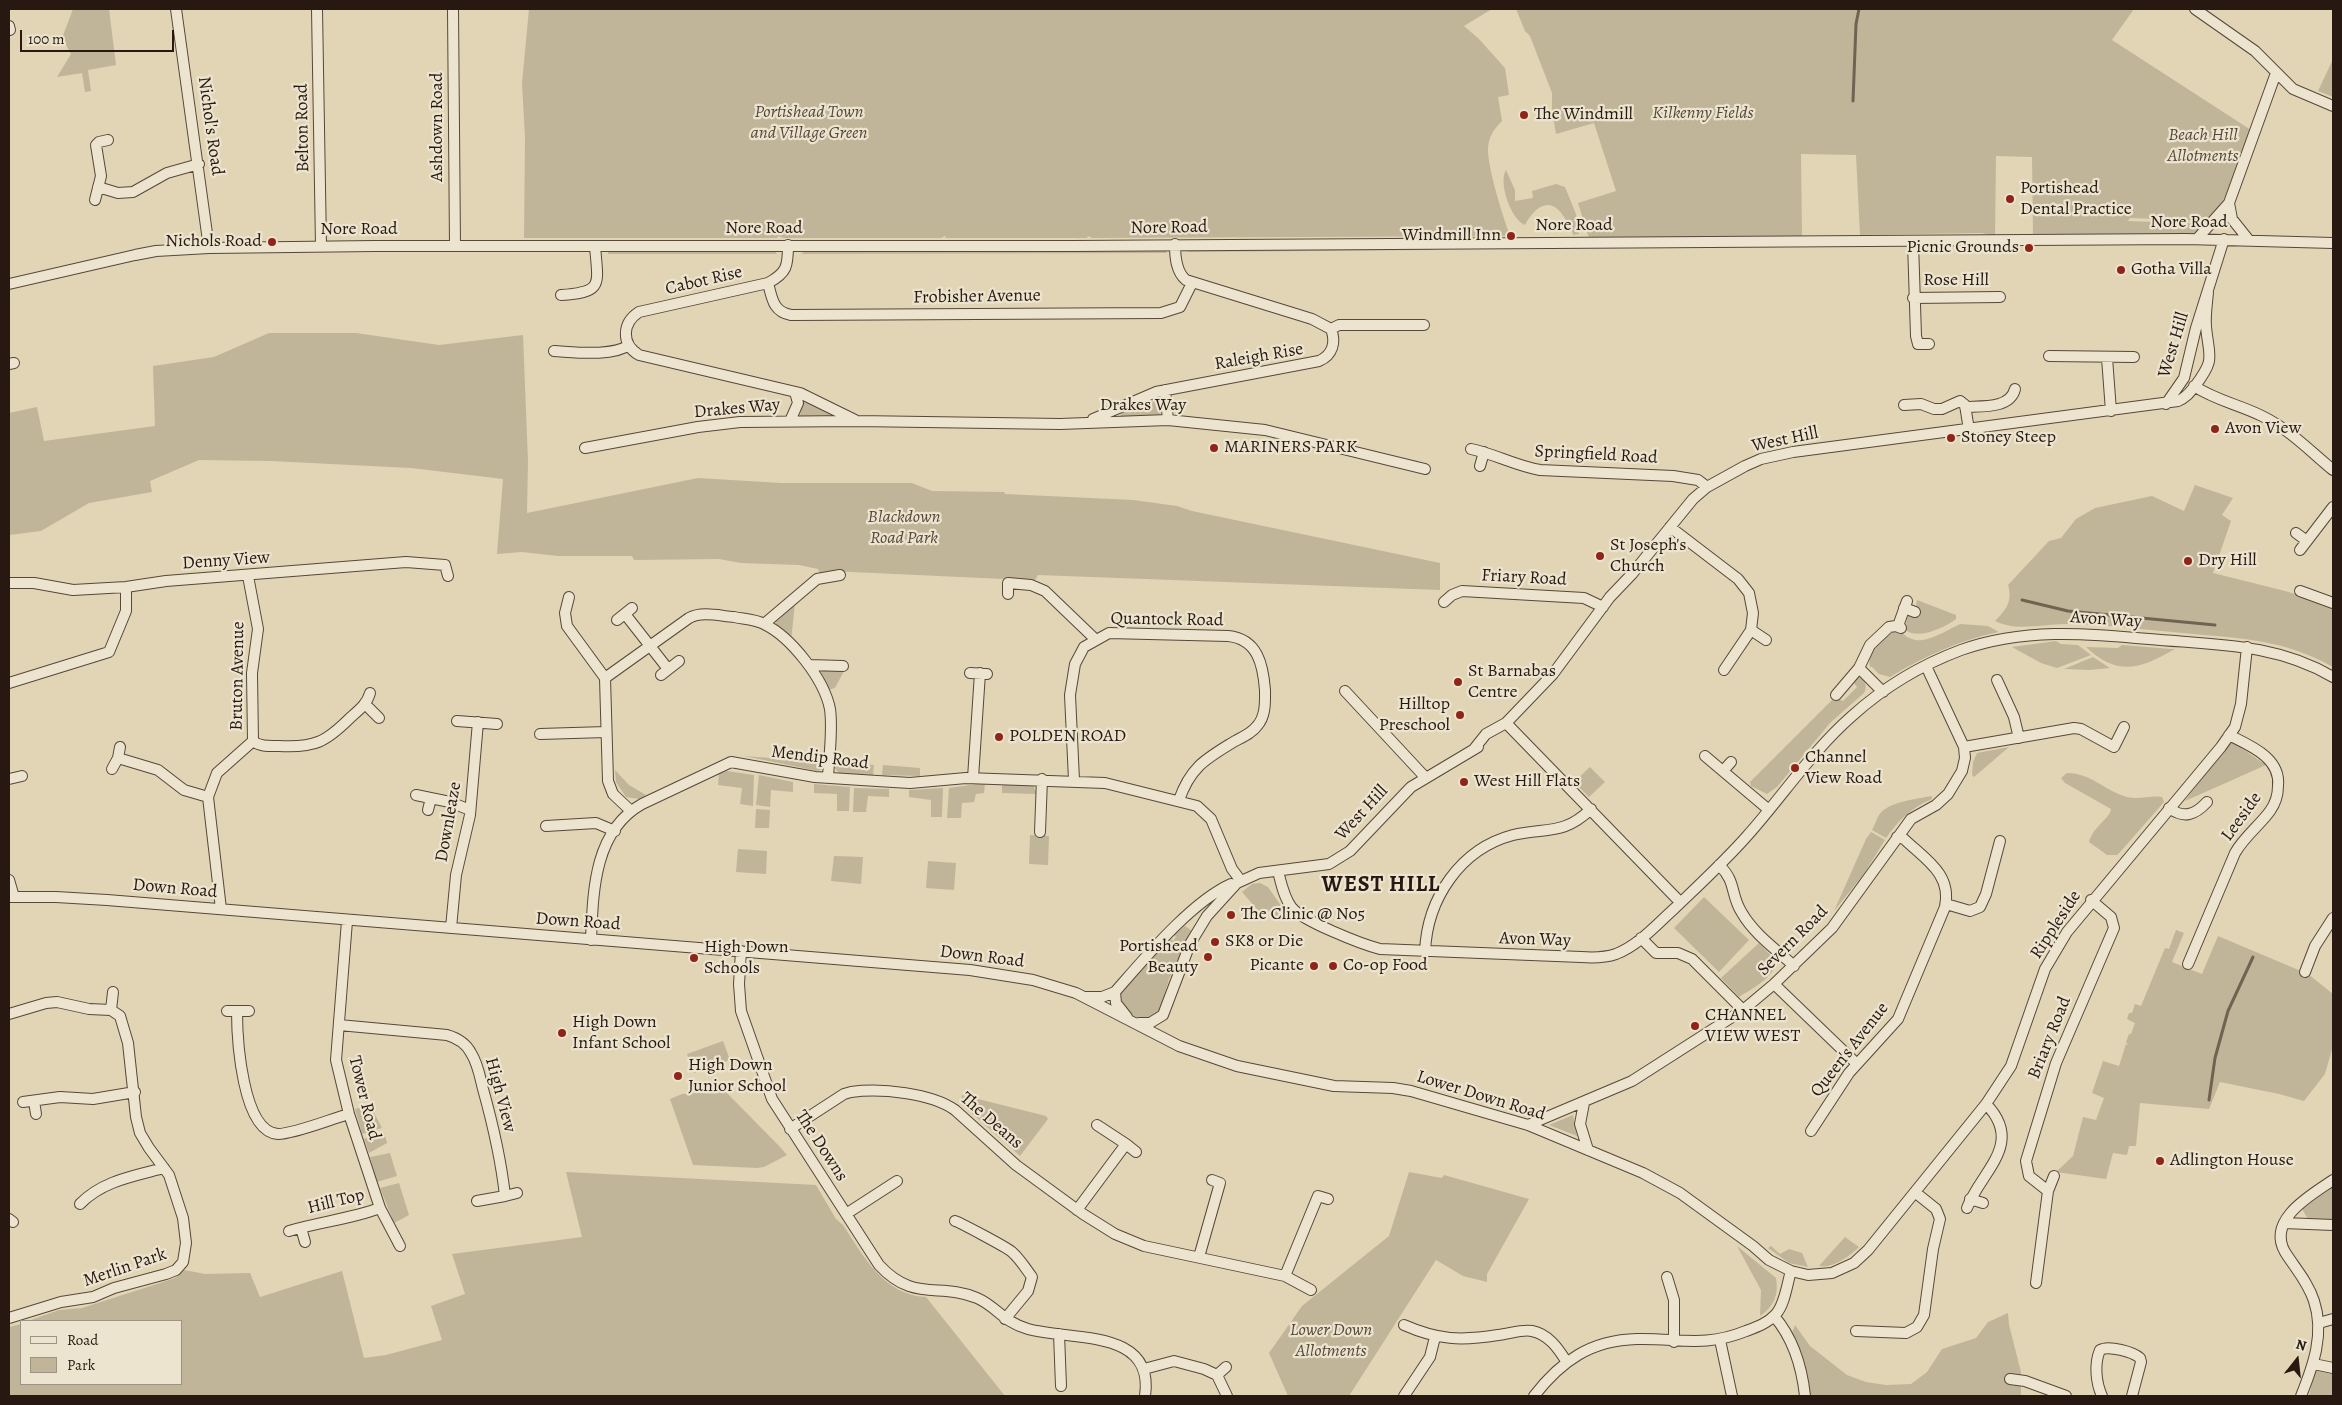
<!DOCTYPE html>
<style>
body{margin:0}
#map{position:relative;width:2342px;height:1405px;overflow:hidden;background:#e1d5b5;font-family:Alegreya,serif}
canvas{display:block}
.frame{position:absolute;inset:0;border:10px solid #271911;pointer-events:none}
.legend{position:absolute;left:20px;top:1320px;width:162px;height:65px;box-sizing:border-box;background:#ece4cf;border:1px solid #9d9383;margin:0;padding:6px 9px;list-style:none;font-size:15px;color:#271911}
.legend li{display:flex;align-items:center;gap:10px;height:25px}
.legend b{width:25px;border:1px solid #9d9383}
.north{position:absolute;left:2272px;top:1335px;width:50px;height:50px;-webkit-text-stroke:4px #ece4cf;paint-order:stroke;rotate:16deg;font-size:14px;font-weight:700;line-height:20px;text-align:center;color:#271911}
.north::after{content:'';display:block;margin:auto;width:18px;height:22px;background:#271911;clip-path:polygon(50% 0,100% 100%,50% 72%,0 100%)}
.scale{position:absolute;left:20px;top:30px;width:154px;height:22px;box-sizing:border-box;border:2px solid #271911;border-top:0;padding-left:6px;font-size:15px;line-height:18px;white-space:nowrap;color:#271911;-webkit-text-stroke:4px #ece4cf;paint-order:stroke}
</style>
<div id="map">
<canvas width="2342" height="1405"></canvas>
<div class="frame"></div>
<ul class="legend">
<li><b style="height:6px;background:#ece4cf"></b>Road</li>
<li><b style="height:14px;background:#c1b599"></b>Park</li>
</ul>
<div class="north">N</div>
<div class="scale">100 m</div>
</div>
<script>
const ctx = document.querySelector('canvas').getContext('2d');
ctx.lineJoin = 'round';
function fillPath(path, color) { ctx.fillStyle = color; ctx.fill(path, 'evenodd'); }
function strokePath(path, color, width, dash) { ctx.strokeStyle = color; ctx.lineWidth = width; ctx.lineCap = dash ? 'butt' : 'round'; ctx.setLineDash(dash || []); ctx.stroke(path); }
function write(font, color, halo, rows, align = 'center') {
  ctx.font = font + ' Alegreya,serif'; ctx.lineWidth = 4.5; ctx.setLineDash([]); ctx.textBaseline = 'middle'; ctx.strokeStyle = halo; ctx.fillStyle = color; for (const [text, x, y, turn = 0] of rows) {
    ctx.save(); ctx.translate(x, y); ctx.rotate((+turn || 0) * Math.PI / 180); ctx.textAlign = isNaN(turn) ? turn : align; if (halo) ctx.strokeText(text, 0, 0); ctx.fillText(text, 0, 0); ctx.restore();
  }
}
fillPath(new Path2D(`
 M73 9H109L116 65 88 70 91 91 85 92 82 73 57 77 71 54 62 38Z
 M529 9H1492L1464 26 1479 39 1505 68 1509 95 1498 97 1502 121C1494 129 1489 136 1488 148 1487 166 1503 217 1510 236L1092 238 1088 236 1087 238H946L945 236 941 238H784L778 236 777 238H524L525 138 522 83Z
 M1516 9H2134L2112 40 2251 130C2239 164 2233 192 2209 221L2130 218 2128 221 2206 224 2193 234 2033 236 2032 157 1996 156 1995 236 1982 233 1860 235 1856 155 1801 154 1802 236 1589 238 1578 203 1616 191 1594 123 1556 134 1552 110V93L1530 36 1525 31Z
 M2333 59V97L2318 91Z
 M1506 170 1515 190V201L1533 198 1532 191 1556 184 1565 187 1576 214 1579 234 1573 235C1572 228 1568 223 1564 217 1550 195 1535 207 1525 225 1511 220 1498 182 1506 170Z
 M1435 247 1432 250 1187 252 1190 250Z
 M1165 250 1167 253 801 254 805 251Z
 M775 251 777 254H608V252Z
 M269 333H356L439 345 523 335 528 461 527 513 698 478 781 483H912L932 491 1004 492 1005 494 1133 500 1177 506 1192 511 1440 563V590L1038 575 1035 580H1026L829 571 820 574 818 569 799 565 741 563 719 559 634 560 632 556H558L522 552 497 554 503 479 411 468 271 461 199 460 150 481 152 492 89 503 41 531 9 535V413L37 407 44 441 155 426 153 366 214 357Z
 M1156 399 1161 400 1162 411 1158 416 1120 417 1121 413Z
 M802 400 830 413V416H800Z
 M2195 485 2233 498 2222 515 2231 521 2213 573 2285 591 2333 605V667C2281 637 2230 638 2172 632 2137 629 2101 624 2066 624 2042 624 2017 632 1995 621 2006 610 2013 601 2008 585L2049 541 2061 538 2076 519 2095 508 2152 496 2184 511Z
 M1917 600 1956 615V619C1945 628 1915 641 1905 629L1908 615 1919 617 1920 611 1916 606Z
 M795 603 791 641C768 620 773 621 795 603Z
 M1960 624 1988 626 1999 632C1959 640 1925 656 1890 677L1879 674 1872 667H1870C1866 650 1883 640 1894 631 1902 631 1905 637 1912 639 1925 645 1949 629 1960 624Z
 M2056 641 2061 644 2078 645 2091 655 2057 668 2041 663 2012 647Z
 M2122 645 2171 649H2175C2140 669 2118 677 2086 647L2118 648Z
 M2093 657 2110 668 2089 670 2064 669Z
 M843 668 844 671 835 688 827 690 820 675 823 669Z
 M1856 677 1862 678C1866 683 1867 688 1864 693L1830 723 1777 787 1767 794 1751 786 1750 782 1833 699 1837 698 1843 701 1857 687 1853 682Z
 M2230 740 2266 765 2185 801Z
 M2009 747 1974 777 1972 775 1973 762 1977 753Z
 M744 756 825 762 822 769 818 771Z
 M833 762 874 765 873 775 839 773 833 766Z
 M883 765 920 768V776L882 775Z
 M1590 767 1605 782 1589 797 1574 782Z
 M615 770 629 785 646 795 639 799 626 797 616 782Z
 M727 771 754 775 753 806 740 804 742 788 718 785 719 773Z
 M2067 773C2091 773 2105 791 2127 797 2140 800 2150 795 2162 797L2164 802 2122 850 2117 855H2107L2089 842C2092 828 2111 817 2111 809L2065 783 2061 778Z
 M759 775 793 782V792L771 790 770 807 756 805Z
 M985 783 984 793 976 794 974 802 962 803 961 818H947L949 788Z
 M1002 783 1033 785 1037 794 1002 793Z
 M814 784 850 787 849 811H837V794L814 793Z
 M854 788 889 789V797L868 796 866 812H853Z
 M943 788 942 817H931V800L909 797V790Z
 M1932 796V799C1911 808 1899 820 1886 838L1872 830C1875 825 1876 820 1879 815 1889 801 1917 799 1932 796Z
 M756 809 770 810 769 828H755Z
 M1871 832 1885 840 1863 875 1834 911 1866 839Z
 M1030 835 1049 836 1048 865 1029 864Z
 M738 849 767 851 766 874 736 872Z
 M834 856 863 857 861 884 831 881Z
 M928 861 956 863 954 890 926 888Z
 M1260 883 1268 887 1284 910 1275 918 1267 909 1261 914 1242 892 1252 884Z
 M1704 897 1749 940 1719 972 1674 928Z
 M1185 926 1192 931 1191 934 1169 979 1159 1014 1150 1019 1132 1017 1120 1004 1121 992 1169 938 1173 941 1176 937 1174 935Z
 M2176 930 2184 933 2172 962 2202 974 2218 936 2308 974 2333 994V1046L2325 1074 2304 1101 2279 1094 2220 1082 2209 1109 2140 1103 2136 1146H2129L2127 1155 2113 1153 2106 1179 2056 1172 2073 1156 2083 1117 2096 1120 2104 1098 2092 1093 2103 1061 2119 1066 2126 1044 2129 1045 2126 1042 2129 1034H2131L2135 1023 2127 1019 2129 1013H2132L2135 1004 2141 1006 2165 948 2169 949Z
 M1759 943 1777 962C1772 979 1753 988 1739 997L1721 978Z
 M723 1041 730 1060 694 1073 687 1054Z
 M725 1091 780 1147 787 1155 764 1167 757 1168 693 1165 670 1099 682 1094Z
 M962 1095 1046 1116 1048 1119 1020 1156 961 1104Z
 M362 1107 372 1109 382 1128 362 1134 355 1109Z
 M1573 1115 1577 1136 1549 1125Z
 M384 1132 387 1143 369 1153 364 1139Z
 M390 1153 397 1176 377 1182 370 1157Z
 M566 1172 816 1185 836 1219 843 1225C864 1257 884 1295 926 1297L1005 1396H9V1327L21 1324V1384H181V1321H28L59 1310 82 1308 163 1282 175 1278 184 1270 205 1274 250 1273 260 1297 342 1271 364 1358 386 1355 442 1340 431 1306 465 1294 452 1254 582 1237Z
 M1409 1172 1442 1178 1444 1175 1529 1199 1487 1274V1282L1463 1276 1436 1260 1349 1396H1288L1269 1353 1302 1306 1389 1236Z
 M399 1183 409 1215 394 1223 380 1188Z
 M2333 1185V1221L2308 1219 2302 1209 2303 1205Z
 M1845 1237 1859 1247C1850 1256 1832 1269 1819 1266Z
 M1737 1246 1776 1278C1779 1294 1774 1307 1760 1316L1761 1290Z
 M1771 1246 1780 1254 1789 1249 1802 1253 1808 1267 1789 1263 1768 1248Z
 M2008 1313 2009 1325 2021 1372V1396H1809L1807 1376 1792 1333 1795 1325 1810 1346 1847 1375 1866 1382 1886 1385 1911 1384 1927 1372 1942 1349 1976 1338 1988 1322Z
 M2316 1367 2333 1372V1396H2309Z`), '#c1b599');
strokePath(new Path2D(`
 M1853 101 1856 24 1859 9
 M2022 600 2068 611 2215 625
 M2209 1100 2215 1058 2228 1011 2253 957`), '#716352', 3);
const minor = new Path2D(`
 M176 9 209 248
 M317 9 321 246
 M453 9 455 246
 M2195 9 2255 51 2293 89 2333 106
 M9 26 10 30
 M98 187 118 193 133 192 167 173 199 164
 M95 200 101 176 96 145 99 142 108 140
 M2197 239 2229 203
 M2248 239 2232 219 2229 203 2276 73
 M1913 242 1916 336 1918 344H1929
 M1175 244C1175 257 1176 272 1186 280L1312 319 1331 329 1339 325H1424
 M788 245C788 266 787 273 768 283L639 312C622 323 621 344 639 355L800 393 855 420
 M768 283C772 298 773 312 791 315L1161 313 1180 307 1192 283
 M9 284 135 255 156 251 209 248 375 246H1073L2186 239 2333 243
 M561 295C604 292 598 285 595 246
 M1913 298 2000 297
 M554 351C574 352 612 357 629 345
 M2049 356 2134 357
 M2107 358 2111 411
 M9 364 14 363
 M2194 386C2217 401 2238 404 2262 416 2289 429 2310 451 2333 470
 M1165 390 1168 420
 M2166 404 2184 378 2196 328 2224 239
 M1904 405 1921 404 1934 409H1942L1960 401 1965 405 1969 430
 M1965 407C1982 406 2010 409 2015 389
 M1093 419 1156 392 1319 361C1333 355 1336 342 1331 329
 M790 421 798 403 795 392
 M585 448 698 427 740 422 857 421 1060 424 1168 420 1265 430 1425 469
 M1471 449C1495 454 1516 466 1540 470L1673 476 1698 480 1707 487
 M1480 466 1484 452
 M1670 527 1738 579 1749 593 1753 613 1751 630 1724 670
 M2296 533 2307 541
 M2300 550 2333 507
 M9 583H34L73 590 126 587 166 581 406 562 445 565 448 576
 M2300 591 2333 603
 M1008 594V583L1031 585 1045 591 1095 639
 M569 597 565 613 567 626 605 678
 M1444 602 1452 595 1462 591 1584 598 1603 607
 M1904 608 1915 612
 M625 614 668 669
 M617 620 632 608
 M764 624 817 579 840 575
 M1898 626 1907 601
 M1751 630 1766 640
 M809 665 843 666
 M1859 668 1883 692
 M970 673 987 674
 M661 675 679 661
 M1997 680 2014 717 2019 738
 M9 683 109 652 126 611V587
 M1345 691 1425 777
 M1836 695 1859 668 1870 645 1889 627 1896 626 1901 628
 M365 704 379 718
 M457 721 497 724
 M1506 723 1680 902
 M540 734 606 732
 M253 741C260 747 270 746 279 746 315 748 326 742 351 717 359 710 367 704 370 693
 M1964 747 2074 728 2081 729 2114 747 2124 727
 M1474 749 1486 734 1506 723 1553 674 1610 597 1632 574 1693 499 1707 487 1745 466 1761 459 1793 452 2178 401C2186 398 2190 392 2195 386 2216 358 2209 358 2206 327 2205 316 2207 304 2208 292
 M1705 756 1769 810
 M118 758 158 770 184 790 208 797
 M112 769 118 758 120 747
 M1723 771 1731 762
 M973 778 980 673
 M9 779 22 776
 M1074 780 1070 695 1075 664 1084 647 1109 633 1228 636C1258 639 1263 665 1265 690 1265 702 1266 716 1257 726 1252 733 1243 737 1235 741 1206 759 1191 766 1179 800
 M416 795 450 802 470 810
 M2169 808C2184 819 2195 815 2207 802
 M428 810 431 798
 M631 811 613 794 608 781 605 678 689 618C702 611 720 616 734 617 743 619 755 619 764 624 791 637 824 679 830 709 833 731 829 756 828 778
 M546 826 596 823 615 831
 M1040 832 1042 779
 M1719 865C1737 882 1730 895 1742 913 1754 934 1777 950 1794 966
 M1278 871C1281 883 1284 898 1292 908 1303 921 1361 944 1380 949L1581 957C1593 958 1604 958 1616 954 1639 945 1657 924 1675 908 1699 885 1725 861 1747 836 1782 797 1812 751 1852 716 1883 688 1921 665 1961 650 2023 628 2085 633 2149 639 2215 645 2275 643 2333 677
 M9 880 14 897
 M9 897H56L107 900 970 970 1033 980 1076 993 1179 1046 1237 1066 1334 1086 1393 1088 1411 1091 1528 1125 1643 1173 1680 1193 1753 1246 1769 1260 1791 1271 1808 1275 1832 1273 1854 1263 1868 1250 1986 1104 2011 1066 2045 969 2067 932 2221 747 2235 727 2241 704 2247 647
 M1946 904 1970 911 1980 907 1986 894 2000 841
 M221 909 208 797 217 773 253 741 252 673 258 629 248 576
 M347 921 336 1060 349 1114 380 1208 400 1246
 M451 928 456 875 470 815 478 722
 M1641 938 1656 953H1678L1692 959 1743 1010
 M591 940C593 891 594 831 642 804L731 762 815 777 877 781 910 783 966 778 1105 783 1197 806 1211 819 1232 869 1241 881
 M741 951 739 984 741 1011 772 1099 879 1265C914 1303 939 1282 977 1298 996 1306 1003 1322 1028 1329 1071 1341 1155 1328 1145 1396
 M1425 952C1427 899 1460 849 1513 835 1546 827 1563 836 1591 809
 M2188 964 2235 853C2244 837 2259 826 2270 811 2275 804 2278 795 2278 786 2281 758 2251 746 2229 735
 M2305 972 2315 946 2333 918
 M1774 984 1857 1064
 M1115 992 1116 1003 1127 1017
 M1085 997H1102L1115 992C1144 959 1191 902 1231 884
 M111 1010 113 992
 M227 1011H237C237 1038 242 1132 278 1134 294 1134 331 1119 349 1114
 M237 1011H249
 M9 1014 46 1003 57 1002 89 1009 111 1010 120 1016 128 1043 136 1117 140 1133 149 1148 169 1175 183 1218 186 1243 183 1262 176 1270 166 1274 114 1288 93 1297 61 1302 9 1318
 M1139 1023H1150L1163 1015 1190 944 1207 916 1237 883 1259 873 1329 864 1350 851 1411 787 1478 747
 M339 1025 447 1035C457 1038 466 1043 471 1053 478 1064 480 1077 483 1089 493 1125 501 1159 505 1196L477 1201
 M34 1101 36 1114
 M23 1102 60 1097 93 1099 135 1092
 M1584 1103 1580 1124 1588 1150
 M1528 1125 1632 1081 1743 1010 1774 984 1832 928 1911 819 1936 805 1948 794 1962 771 1965 758 1964 747 1926 666
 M790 1129 844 1094 851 1092C881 1088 931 1093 955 1110L1016 1165 1083 1214 1115 1234 1144 1246 1285 1276 1318 1196 1328 1199
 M1811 1131 1849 1073 1898 1019 1945 907C1952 874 1926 860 1904 839L1897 837
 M1126 1144 1136 1152
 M2048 1191 2029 1176 2026 1161 2056 1063 2114 928 2111 917 2091 900
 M505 1196 517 1193
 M1970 1199 1983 1203
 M80 1204C102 1181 134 1176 164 1168
 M1967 1208C1981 1171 2025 1144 1986 1104
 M1077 1210 1126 1144 1097 1125
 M846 1214 897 1181
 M9 1219 13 1222
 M955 1221C959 1222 1008 1248 1012 1252 1020 1259 1026 1269 1032 1277L1028 1291 1005 1319
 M2284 1223 2333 1225
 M301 1228 305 1242
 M289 1231C319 1222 350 1219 380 1208
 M1199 1257 1220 1183 1212 1180
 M1285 1276 1311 1290
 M1667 1277 1674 1300V1342
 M2036 1283 2048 1191 2054 1176
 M1774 1316C1793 1338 1802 1368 1805 1396
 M2319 1323 2333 1319
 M1404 1325C1438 1340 1461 1341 1498 1335 1509 1334 1522 1329 1532 1331 1548 1334 1558 1348 1566 1361
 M1856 1331 1906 1333 1917 1327 1924 1315 1933 1249 1940 1219 1936 1209 1916 1193
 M1059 1334 1061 1386
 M1720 1340 1732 1396
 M2314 1364 2333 1368
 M1144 1369 1174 1361 1204 1369 1217 1375 1227 1396
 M1217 1375 1226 1367
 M2010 1379 2025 1381 2066 1396
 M1404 1396 1430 1357 1435 1337
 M1534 1396C1561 1361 1591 1340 1637 1339 1679 1338 1704 1348 1746 1331 1757 1327 1768 1323 1776 1314 1785 1304 1787 1284 1791 1271
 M2102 1396C2096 1383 2094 1364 2100 1350 2109 1345 2133 1352 2140 1358L2141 1362 2132 1396
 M2301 1396C2313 1366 2325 1334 2314 1301 2308 1282 2295 1268 2285 1252 2266 1219 2313 1194 2333 1180`);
strokePath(minor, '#56483a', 12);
strokePath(minor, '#ece4cf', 10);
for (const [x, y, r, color] of [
 [1524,115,5,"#8f2418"],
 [2010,199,5,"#8f2418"],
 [1511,236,5,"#8f2418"],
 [272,242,5,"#8f2418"],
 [2029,248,5,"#8f2418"],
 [2121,270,5,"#8f2418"],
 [2215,429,5,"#8f2418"],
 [1951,438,5,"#8f2418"],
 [1214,448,5,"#8f2418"],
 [1600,556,5,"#8f2418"],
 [2188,561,5,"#8f2418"],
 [1458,682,5,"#8f2418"],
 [1460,715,5,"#8f2418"],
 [999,737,5,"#8f2418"],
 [1795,768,5,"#8f2418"],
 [1464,782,5,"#8f2418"],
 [1231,915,5,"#8f2418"],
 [1215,942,5,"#8f2418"],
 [1208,957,5,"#8f2418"],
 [694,958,5,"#8f2418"],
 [1314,966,5,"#8f2418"],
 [1333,966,5,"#8f2418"],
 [1695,1026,5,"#8f2418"],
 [562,1033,5,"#8f2418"],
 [678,1076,5,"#8f2418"],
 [2160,1161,5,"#8f2418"]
]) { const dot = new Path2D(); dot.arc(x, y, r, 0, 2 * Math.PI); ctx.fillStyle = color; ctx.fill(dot); strokePath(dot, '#ece4cf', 2); }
write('italic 18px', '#55483a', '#ece4cf', [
 ["Portishead Town",809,113],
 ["and Village Green",809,134],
 ["Kilkenny Fields",1703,114],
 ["Beach Hill",2203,136],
 ["Allotments",2203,157],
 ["Blackdown",904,518],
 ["Road Park",904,539],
 ["Lower Down",1331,1331],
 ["Allotments",1331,1352]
]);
write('18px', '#271911', '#ece4cf', [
 ["The Windmill",1534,115],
 ["Portishead",2020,189],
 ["Dental Practice",2020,210],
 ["Windmill Inn",1501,236,"right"],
 ["Nichols Road",262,242,"right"],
 ["Picnic Grounds",2019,248,"right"],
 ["Gotha Villa",2131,270],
 ["Avon View",2225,429],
 ["Stoney Steep",1961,438],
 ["MARINERS PARK",1224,448],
 ["St Joseph's",1610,546],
 ["Church",1610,567],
 ["Dry Hill",2198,561],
 ["St Barnabas",1468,672],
 ["Centre",1468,693],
 ["Hilltop",1450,705,"right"],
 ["Preschool",1450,726,"right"],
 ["POLDEN ROAD",1009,737],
 ["Channel",1805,758],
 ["View Road",1805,779],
 ["West Hill Flats",1474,782],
 ["The Clinic @ No5",1241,915],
 ["SK8 or Die",1225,942],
 ["Portishead",1198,947,"right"],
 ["Beauty",1198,968,"right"],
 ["High Down",704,948],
 ["Schools",704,969],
 ["Picante",1304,966,"right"],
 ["Co-op Food",1343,966],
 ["CHANNEL",1705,1016],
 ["VIEW WEST",1705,1037],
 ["High Down",572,1023],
 ["Infant School",572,1044],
 ["High Down",688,1066],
 ["Junior School",688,1087],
 ["Adlington House",2170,1161]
], 'left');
write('18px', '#271911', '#ece4cf', [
 ["Nichol's Road",210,126,82],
 ["Ashdown Road",438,127,-90],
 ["Belton Road",303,128,-91],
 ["Nore Road",2189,223],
 ["Nore Road",1574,226],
 ["Nore Road",1169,228,-1],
 ["Nore Road",764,229],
 ["Nore Road",359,230],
 ["Cabot Rise",704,281,-13],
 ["Rose Hill",1956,281],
 ["Frobisher Avenue",977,297,-1],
 ["West Hill",2174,345,-73],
 ["Raleigh Rise",1259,357,-10],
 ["Drakes Way",1143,406],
 ["Drakes Way",737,409,-5],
 ["West Hill",1785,440,-12],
 ["Springfield Road",1596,455,3],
 ["Denny View",226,561,-4],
 ["Friary Road",1524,578,3],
 ["Quantock Road",1167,620,1],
 ["Avon Way",2106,620,4],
 ["Bruton Avenue",238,676,-89],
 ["Mendip Road",820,758,7],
 ["West Hill",1362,813,-47],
 ["Leeside",2242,817,-54],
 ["Downleaze",449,822,-80],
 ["Down Road",175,889,5],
 ["Down Road",578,922,4],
 ["Rippleside",2056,925,-57],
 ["Avon Way",1535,940,2],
 ["Severn Road",1793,941,-45],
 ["Down Road",982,957,7],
 ["Briary Road",2050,1038,-68],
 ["Queen's Avenue",1850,1050,-52],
 ["High View",500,1095,75],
 ["Lower Down Road",1481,1096,17],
 ["Tower Road",364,1098,76],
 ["The Deans",991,1121,41],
 ["The Downs",821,1146,57],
 ["Hill Top",336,1202,-14],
 ["Merlin Park",125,1268,-19]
]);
ctx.letterSpacing = '1px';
write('bold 22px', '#271911', '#ece4cf', [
 ["WEST HILL",1381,886]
]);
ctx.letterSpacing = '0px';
</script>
